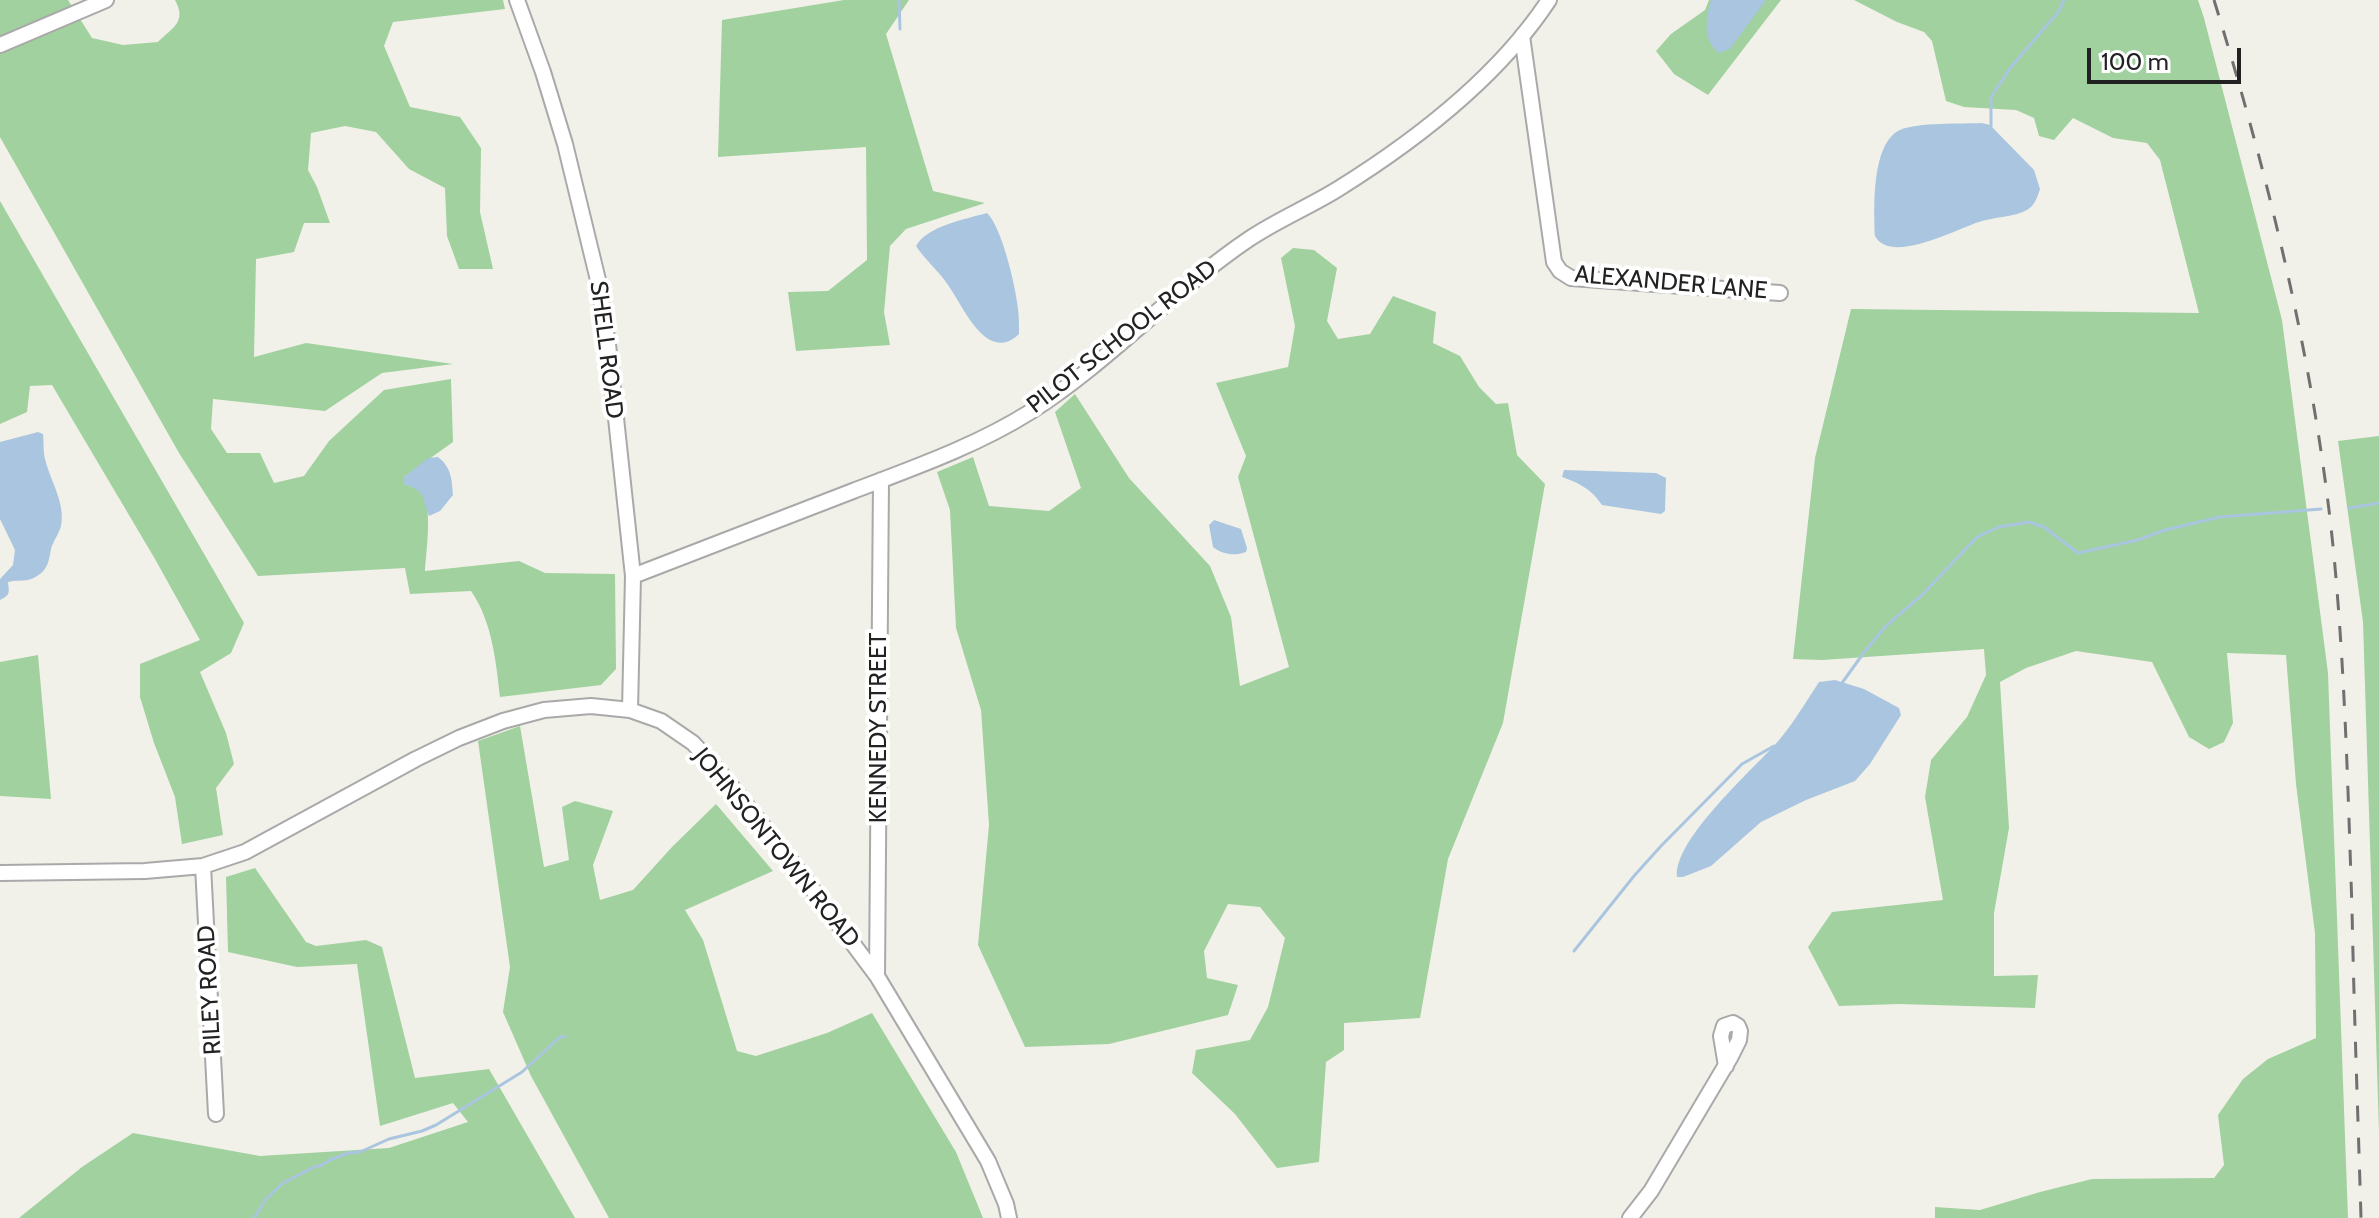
<!DOCTYPE html>
<style>
body{margin:0}
#map{position:relative;width:2379px;height:1218px;overflow:hidden;background:#f2f1e9;font-family:Cabin,sans-serif}
canvas{display:block}
.scale{position:absolute;left:2087px;top:48px;width:154px;height:36px;box-sizing:border-box;border:4px solid #222;border-top:0;padding-left:10px;font-size:24px;line-height:28px;white-space:nowrap;color:#222;-webkit-text-stroke:6px #fff;paint-order:stroke}
</style>
<div id="map">
<canvas width="2379" height="1218"></canvas>
<div class="scale">100 m</div>
</div>
<script>
const ctx = document.querySelector('canvas').getContext('2d');
ctx.lineJoin = 'round';
function fillPath(path, color) { ctx.fillStyle = color; ctx.fill(path, 'evenodd'); }
function strokePath(path, color, width, dash) { ctx.strokeStyle = color; ctx.lineWidth = width; ctx.lineCap = dash ? 'butt' : 'round'; ctx.setLineDash(dash || []); ctx.stroke(path); }
function write(font, color, halo, rows, align = 'center') {
  ctx.font = font + ' Cabin,sans-serif'; ctx.lineWidth = 8; ctx.setLineDash([]); ctx.textBaseline = 'middle'; ctx.strokeStyle = halo; ctx.fillStyle = color; for (const [text, x, y, turn = 0] of rows) {
    ctx.save(); ctx.translate(x, y); ctx.rotate((+turn || 0) * Math.PI / 180); ctx.textAlign = isNaN(turn) ? turn : align; if (halo) ctx.strokeText(text, 0, 0); ctx.fillText(text, 0, 0); ctx.restore();
  }
}
fillPath(new Path2D(`
 M0 0H68L92 38 123 45 158 42C173 27 187 22 175 0H503L505 9 393 22 384 46 410 107 460 117 481 148 480 212 493 269H459L447 236 445 188 409 169 376 132 345 126 311 133 308 170 317 187 330 223H304L294 252 256 259 254 357 306 343 453 364 382 373 325 411 213 399 211 429 227 453H260L274 483 304 476 329 441 384 390 451 379 453 442 404 477V484C410 486 417 487 422 493 433 507 426 552 425 571L519 561 545 573 615 574 616 669 601 685 500 697C496 661 492 621 471 591L410 594 405 568 258 576 179 453 0 137Z
 M844 0H909L886 34 933 191 985 203 906 229 890 246 884 312 890 345 796 351 788 292 828 291 867 260 866 147 718 157 722 20Z
 M1709 0H1781L1708 95 1674 74 1656 51 1671 34 1705 10Z
 M1854 0H2198L2204 18 2282 320 2328 673 2348 1218H1935V1207L1980 1210 2040 1192 2092 1179 2214 1178 2224 1165 2218 1115 2243 1079 2268 1059 2316 1038 2315 933 2296 784 2286 655 2227 653 2233 723 2224 742 2209 749 2189 737 2152 662 2076 651 2026 668 2000 682 2009 828 1994 913V976L2038 975 2035 1008 1899 1004 1839 1006 1808 947 1832 912 1943 900 1925 797 1931 760 1967 717 1986 675 1984 649 1822 660 1793 659 1815 458 1851 309 2199 313 2160 160 2147 143 2113 138 2073 118 2054 140 2039 136 2034 118 2016 110 1964 107 1946 101 1932 41 1924 32 1897 22Z
 M0 201 244 623 231 653 200 672 226 733 234 764 216 788 223 835 182 844 175 797 154 743 140 697V664L200 640 155 559 52 385 30 386 27 412 0 424Z
 M1293 248 1314 250 1337 268 1327 321 1338 339 1370 334 1393 296 1436 312 1433 343 1460 356 1479 387 1496 404 1508 403 1517 455 1545 484 1503 723 1448 859 1420 1018 1344 1023V1050L1326 1062 1319 1162 1277 1168 1235 1114 1192 1073 1196 1050 1250 1040 1268 1007 1285 938 1260 907 1228 904 1204 951 1207 978 1238 985 1228 1015 1109 1044 1025 1047 978 945 989 825 981 710 956 628 950 510 937 472 973 457 989 506 1049 511 1081 488 1055 412 1075 394 1129 478 1210 566 1231 617 1240 686 1289 667 1238 477 1246 456 1216 383 1288 367 1295 326 1281 258Z
 M2379 436V1132L2363 622 2338 441Z
 M38 655 51 799 0 796V662Z
 M520 726 544 867 569 860 562 807 575 801 613 811 593 865 600 900 633 890 672 847 716 804 773 871 685 910 703 940 737 1051 756 1056 827 1033 872 1013 956 1152 983 1218H609L531 1076 503 1012 510 967 478 741Z
 M255 868 306 942 316 946 366 940 382 947 415 1078 489 1069 575 1218H19L82 1167 133 1133 260 1156 389 1148 468 1122 453 1103 380 1126 357 964 297 967 228 952 226 877Z`), '#a0d19e');
fillPath(new Path2D(`
 M1711 0H1766L1730 49 1719 53C1702 40 1706 18 1711 0Z
 M1982 123 1990 125 2034 170 2040 189C2037 198 2035 205 2027 210 2015 217 1994 217 1979 222 1957 229 1890 265 1875 236 1874 210 1871 143 1900 130 1918 122 1961 124 1982 123Z
 M987 213C1002 227 1016 288 1018 309 1019 317 1019 326 1019 334 987 365 963 306 948 285 939 271 924 259 916 246 927 226 966 219 987 213Z
 M38 432 43 434C44 443 43 451 45 459 50 480 66 504 61 526 59 534 53 541 51 549 49 560 48 570 37 576 27 583 18 579 8 582 9 592 11 595 0 600V579L13 565 15 550 0 519V442Z
 M438 457C451 467 452 479 453 495L440 511 429 516C421 496 427 492 404 484V477L428 458Z
 M1564 470 1656 473 1666 478 1665 511 1661 514 1602 505C1591 489 1581 484 1562 477Z
 M1214 520 1241 529 1247 548 1246 552C1235 556 1223 555 1213 547L1209 525Z
 M1835 680 1864 689 1899 708 1901 715 1870 764 1855 781 1806 800 1761 822 1711 866 1683 877H1677C1673 839 1756 767 1780 739 1795 721 1807 700 1819 682Z`), '#aac5df');
strokePath(new Path2D(`
 M899 0 900 29
 M1991 127V97L2011 67 2059 11 2064 0
 M2349 508 2379 503
 M1842 683 1865 651 1886 626 1923 594 1976 538 1983 534 1999 527 2029 522 2044 527 2078 553 2138 540 2165 530 2220 517 2321 509
 M1574 951 1634 876 1661 846 1742 764 1774 746
 M254 1218 266 1199 283 1183 316 1166H320L330 1160 348 1153 360 1152 389 1139 422 1131 436 1125 522 1072 559 1038 565 1036`), '#aac5df', 3);
const minor = new Path2D(`
 M517 0 543 72 565 144 598 280 608 344 633 576 630 710
 M1522 36 1554 262 1560 271 1571 278 1780 293
 M0 45 106 0
 M633 576C707 548 780 519 853 491 913 468 976 446 1030 412 1109 362 1172 291 1249 239 1277 220 1309 207 1338 189 1415 141 1499 76 1549 0
 M203 866 216 1114
 M0 873 145 871 203 866 245 852 416 759 459 738 503 721 544 710 591 706 630 710 661 721 693 743 724 777 795 866 877 976 988 1161 1006 1204 1009 1218
 M877 976 881 480
 M1630 1218 1651 1191 1730 1058 1739 1040 1740 1031 1738 1026 1733 1023 1724 1026 1721 1036 1726 1066`);
strokePath(minor, '#a9a9a9', 18);
strokePath(minor, '#fff', 14);
strokePath(new Path2D(`
 M2214 0C2269 178 2316 370 2334 556 2345 673 2348 791 2352 909 2354 1012 2358 1115 2361 1218`), '#707070', 3, [16, 16]);
write('24px', '#222', '#fff', [
 ["ALEXANDER LANE",1671,283,5],
 ["PILOT SCHOOL ROAD",1122,337,-38],
 ["SHELL ROAD",606,350,83],
 ["KENNEDY STREET",879,728,-90],
 ["JOHNSONTOWN ROAD",776,848,51],
 ["RILEY ROAD",210,990,-93]
]);
</script>
